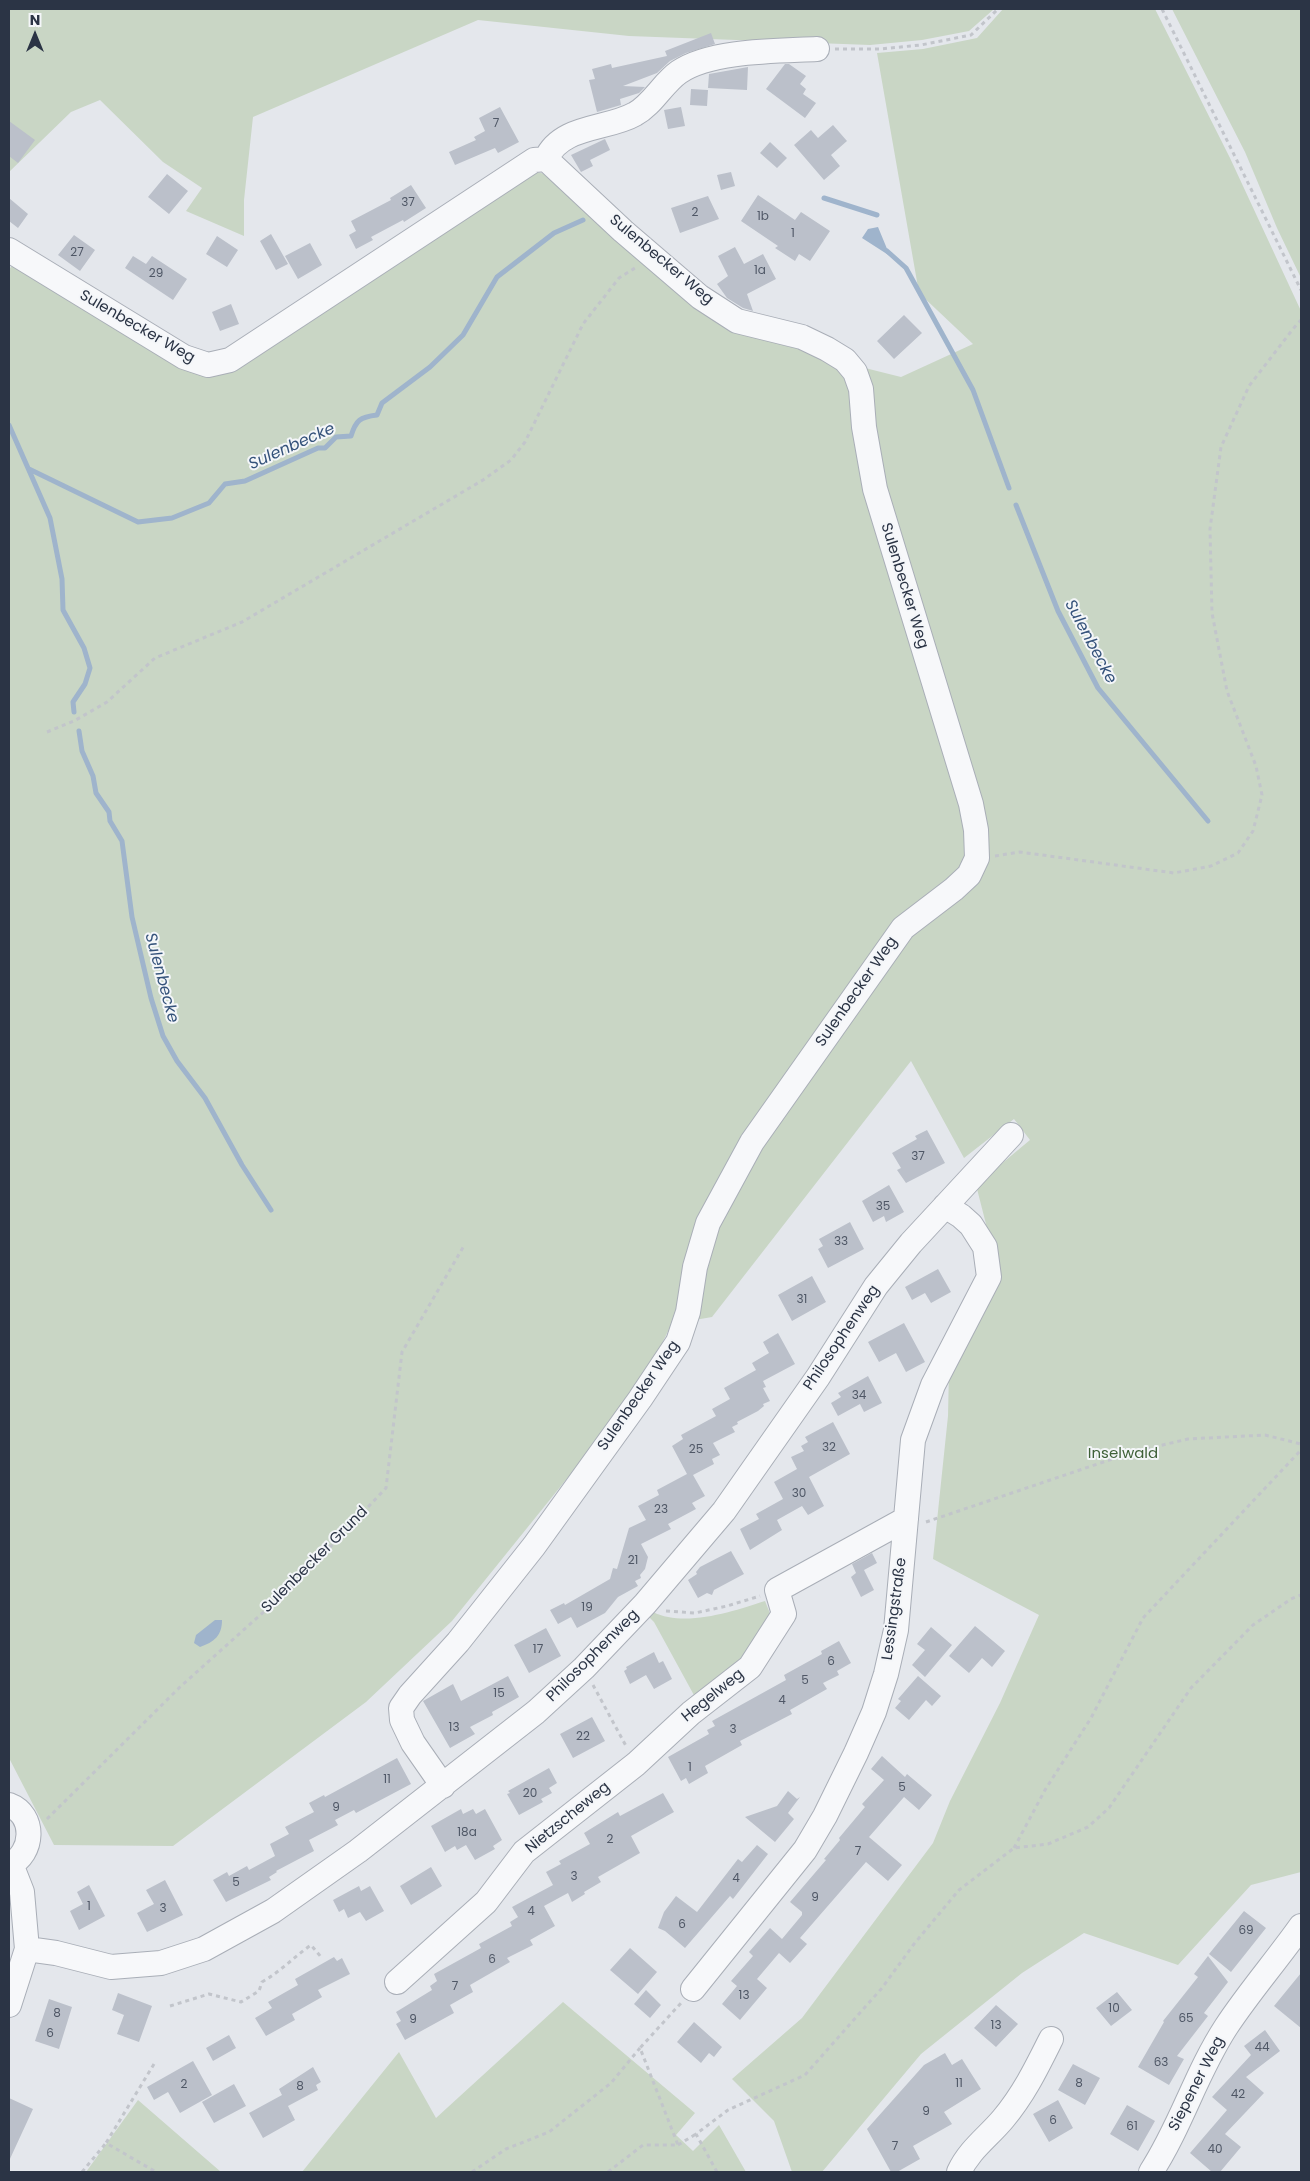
<!DOCTYPE html>
<meta charset="utf-8">
<style>
body{margin:0}
#map{position:relative;width:1310px;height:2181px;overflow:hidden;background:#e4e7ec;font-family:Poppins,sans-serif}
canvas{display:block}
.frame{position:absolute;inset:0;border:10px solid #2b3445;pointer-events:none}
.north{position:absolute;left:10px;top:10px;width:50px;height:50px;-webkit-text-stroke:4px #f4f6f9;paint-order:stroke;rotate:0deg;font-size:14px;font-weight:700;line-height:20px;text-align:center;color:#2b3445}
.north::after{content:'';display:block;margin:auto;width:18px;height:22px;background:#2b3445;clip-path:polygon(50% 0,100% 100%,50% 72%,0 100%)}
</style>
<div id="map">
<canvas width="1310" height="2181"></canvas>
<div class="frame"></div>
<div class="north">N</div>
</div>
<script>
const ctx = document.querySelector('canvas').getContext('2d');
ctx.lineJoin = 'round';
function fillPath(path, color) { ctx.fillStyle = color; ctx.fill(path, 'evenodd'); }
function strokePath(path, color, width, dash) { ctx.strokeStyle = color; ctx.lineWidth = width; ctx.lineCap = dash ? 'butt' : 'round'; ctx.setLineDash(dash || []); ctx.stroke(path); }
function write(font, color, halo, rows, align = 'center') {
  ctx.font = font + ' Poppins,sans-serif'; ctx.lineWidth = 4; ctx.setLineDash([]); ctx.textBaseline = 'middle'; ctx.strokeStyle = halo; ctx.fillStyle = color; for (const [text, x, y, turn = 0] of rows) {
    ctx.save(); ctx.translate(x, y); ctx.rotate((+turn || 0) * Math.PI / 180); ctx.textAlign = isNaN(turn) ? turn : align; if (halo) ctx.strokeText(text, 0, 0); ctx.fillText(text, 0, 0); ctx.restore();
  }
}
fillPath(new Path2D(`
 M9 9H994L969 31 922 40 870 45 629 36 478 20 253 117 244 200V236L186 211 202 188 163 162 100 100 71 112 9 172Z
 M1003 9H1155L1230 158 1301 311V1872L1251 1885 1178 1965 1084 1933 1022 1973 921 2054 822 2172H792L774 2121 732 2079 802 2018 933 1843 950 1801 1000 1703 1039 1615 933 1559 948 1416 949 1370 997 1267 976 1185 1030 1140 1014 1119 964 1158 911 1061 712 1317 689 1321 675 1317 640 1388 452 1621 366 1702 173 1846 54 1845 9 1758V269L15 263 194 369 218 375 236 368 528 170 545 174 739 328 825 358 901 377 973 344 919 293 877 53 923 49 977 38Z
 M1172 9H1301V278L1277 228 1245 152Z
 M765 1601 771 1616 743 1662 695 1697 654 1622 649 1617 653 1612C685 1628 734 1611 765 1601Z
 M563 2002 695 2113 676 2135 693 2151 719 2125 746 2172H302L399 2052 436 2118Z
 M138 2100 221 2172H86Z`), '#c9d6c5');
fillPath(new Path2D(`
 M878 227 890 256 862 238 868 229Z
 M215 1620H222C222 1636 214 1642 200 1647L194 1643 196 1635Z`), '#9fb4cc');
strokePath(new Path2D(`
 M824 198 877 215
 M887 251 906 268 973 390 1009 488
 M9 425 50 518 62 579 63 610 84 648 90 668 85 684 73 702 74 712
 M29 469 138 522 172 518 209 503 225 484 245 481 318 448H325L336 437 351 436C356 420 360 417 377 415L382 403 430 367 463 335 497 277 554 233 583 220
 M1016 505 1058 611 1098 688 1208 821
 M79 731 82 751 93 776 96 793 109 812 110 821 122 841 132 917 151 998 163 1036 177 1061 205 1098 242 1165 271 1210`), '#9fb4cc', 5);
fillPath(new Path2D(`
 M711 33 715 44 686 53 670 61 657 73 623 86 645 87 639 93 620 99 621 105 597 112 589 80 595 79 592 69 611 64 612 68 667 56 665 51Z
 M785 64H789L806 76 800 84 806 89 803 94 816 103 805 118 766 89Z
 M748 67 747 90 708 88 709 74Z
 M691 89 708 90 707 106 690 105Z
 M500 107 519 142 498 153 495 148 455 165 449 152 476 140 474 137 485 131 479 118Z
 M681 107 685 126 668 129 664 110Z
 M9 121 35 140 18 163 9 156Z
 M833 125 847 141 831 155 840 166 824 180 794 145 811 130 818 138Z
 M605 139 610 150 590 160 593 166 581 172 571 155Z
 M770 142 787 158 777 168 760 153Z
 M731 172 735 186 721 190 717 175Z
 M167 174 188 191 169 214 148 197Z
 M411 185 426 208 404 222 403 220 371 237 373 240 356 249 349 235 356 231 351 221 391 200 390 198Z
 M758 195 795 220 801 212 830 231 810 261 799 254 795 261 775 248 778 246 741 221Z
 M708 196 719 219 680 233 671 208Z
 M9 198 28 214 18 228 9 221Z
 M271 234 288 264 276 270 260 241Z
 M74 235 95 250 80 271 58 255Z
 M217 236 238 250 227 267 206 254Z
 M310 243 322 265 298 279 285 256Z
 M735 247 744 264 763 254 776 279 747 294 753 311 743 308 727 298 717 284 728 276 718 256Z
 M133 256 146 264 152 256 187 279 173 300 125 268Z
 M231 304 239 324 220 331 212 312Z
 M904 315 922 333 894 359 877 341Z
 M927 1130 945 1163 906 1183 897 1170 901 1168 892 1153 917 1139 915 1136Z
 M889 1185 904 1212 886 1222 884 1216 873 1222 862 1201Z
 M850 1222 864 1249 828 1268 818 1249 823 1246 819 1239Z
 M938 1269 951 1292 931 1303 925 1293 912 1300 905 1287Z
 M812 1276 826 1302 792 1321 778 1295Z
 M904 1323 925 1362 906 1372 896 1353 879 1362 868 1342Z
 M778 1333 795 1364 763 1381 766 1387 763 1388 770 1401 763 1404 764 1406 758 1411 737 1422 738 1424 732 1427 735 1432 713 1443 720 1455 712 1459 714 1464 693 1475 705 1496 692 1503 696 1509 668 1524 671 1529 641 1544 648 1557 645 1569 640 1575 641 1578 635 1581 638 1586 618 1597 605 1613 577 1628 571 1617 558 1624 550 1610 564 1603 565 1605 610 1579 613 1568 617 1569 629 1528 646 1520 638 1506 659 1495 657 1490 687 1474 672 1446 683 1439 681 1435 716 1416 712 1409 730 1399 724 1388 756 1370 752 1363 769 1353 763 1342Z
 M868 1376 882 1403 864 1412 860 1404 838 1416 831 1403 841 1397 838 1393Z
 M833 1422 850 1454 809 1477 824 1506 808 1515 802 1506 777 1520 782 1530 750 1550 740 1529 759 1519 756 1514 783 1499 774 1482 797 1469 791 1457 804 1451 801 1446 808 1442 805 1437Z
 M731 1551 744 1574 714 1590 712 1595 707 1593 698 1598 688 1580 697 1574 696 1572 700 1567Z
 M872 1553 877 1563 864 1570 874 1590 861 1597 851 1577 856 1573 852 1564Z
 M975 1626 1005 1651 992 1667 982 1658 969 1673 949 1656Z
 M931 1627 952 1645 925 1677 912 1665 925 1650 917 1644Z
 M546 1628 561 1656 529 1673 514 1645Z
 M839 1641 851 1663 837 1671 839 1675 823 1683 827 1689 790 1710 792 1714 740 1741 742 1745 705 1766 708 1773 689 1784 686 1778 681 1781 668 1757 709 1734 707 1730 715 1726 712 1721 786 1680 784 1675 822 1654 821 1651Z
 M654 1652 659 1663 663 1661 672 1679 654 1689 646 1675 630 1684 624 1671 627 1669 626 1667Z
 M508 1676 519 1697 492 1712 493 1715 470 1727 475 1734 450 1748 423 1701 453 1684 461 1701Z
 M918 1676 941 1696 932 1706 926 1700 909 1720 895 1708 901 1701 898 1699Z
 M592 1717 605 1741 573 1758 560 1734Z
 M882 1756 905 1777 907 1774 932 1795 919 1810 904 1797 869 1837 902 1865 888 1881 866 1862 800 1938 807 1944 790 1963 779 1953 757 1979 767 1988 740 2020 722 2004 737 1986 731 1981 753 1956 749 1952 770 1928 782 1939 802 1915V1912L790 1902 826 1860 824 1859 840 1840 839 1838 865 1807 862 1804 884 1780 871 1769Z
 M397 1758 411 1784 356 1813 354 1810 335 1820 338 1825 309 1840 314 1851 276 1871 277 1872 269 1877 271 1880 226 1902 213 1880 227 1872 229 1876 247 1866 249 1870 275 1856 270 1844 289 1834 285 1827 314 1812 309 1803 324 1795 325 1797Z
 M549 1768 557 1783 549 1788 552 1793 541 1799 543 1802 519 1815 507 1794 510 1793 508 1791Z
 M788 1791 797 1799 800 1797 788 1813 794 1819 775 1842 745 1817 777 1806Z
 M663 1793 674 1812 631 1836 640 1853 598 1877 601 1882 584 1892 585 1894 572 1902 568 1893 544 1906 555 1926 530 1940 533 1945 507 1958 510 1962 470 1985 473 1992 450 2005 454 2013 405 2040 396 2024 401 2021 396 2012 432 1990 430 1986 437 1981 434 1974 472 1953 481 1948 479 1944 512 1926 510 1922 518 1917 512 1907 553 1885 546 1872 561 1864 559 1861 590 1844 584 1833 618 1812 620 1816Z
 M461 1809 463 1814 473 1809 476 1814 485 1809 502 1840 493 1846 495 1849 475 1860 466 1845 457 1850 455 1846 445 1852 431 1826Z
 M757 1845 768 1854 733 1899 730 1896 685 1948 665 1931 658 1928 664 1912 676 1896 697 1912 738 1859 742 1862Z
 M431 1867 442 1886 411 1905 400 1886Z
 M165 1880 183 1915 147 1932 137 1913 154 1904 146 1890Z
 M89 1885 105 1916 79 1930 70 1911 83 1904 77 1892Z
 M359 1886 361 1891 370 1886 384 1911 366 1921 360 1912 348 1918 344 1909 339 1912 333 1900Z
 M1244 1911 1266 1928 1231 1972 1209 1954Z
 M630 1948 657 1972 638 1994 610 1970Z
 M1208 1956 1228 1982 1204 2013 1208 2016 1177 2056 1184 2059 1169 2085 1138 2067 1164 2022 1163 2021 1198 1977 1194 1974Z
 M334 1957 337 1961 342 1958 350 1974 318 1990 322 1997 292 2014 295 2020 266 2036 255 2018 272 2008 268 2002 298 1985 295 1979Z
 M1301 1973V2028L1274 2006Z
 M646 1990 661 2005 650 2018 634 2004Z
 M1117 1992 1132 2010 1111 2026 1096 2008Z
 M118 1993 152 2006 139 2042 117 2034 124 2015 112 2010Z
 M49 1999 72 2007 59 2049 35 2041Z
 M996 2005 1018 2024 996 2047 974 2028Z
 M694 2022 722 2047 714 2057 709 2053 701 2063 677 2042Z
 M1265 2030 1280 2051 1246 2077 1264 2093 1225 2134 1241 2147 1220 2172H1212L1190 2153 1227 2110 1212 2097 1251 2055 1244 2046Z
 M229 2035 236 2048 213 2061 206 2048Z
 M945 2053 952 2065 962 2059 981 2089 944 2112 952 2124 913 2146 920 2159 897 2172H891L867 2129 924 2065Z
 M193 2061 212 2095 180 2113 168 2092 154 2100 147 2087Z
 M1073 2064 1100 2078 1085 2105 1058 2090Z
 M313 2067 321 2082 316 2085 318 2090 288 2106 295 2120 263 2138 249 2113 282 2095 279 2089Z
 M234 2084 246 2106 214 2123 202 2102Z
 M9 2098 33 2109 9 2161Z
 M1058 2100 1073 2128 1049 2142 1033 2114Z
 M1127 2105 1155 2121 1138 2151 1110 2134Z`), '#bbc0ca');
const minor = new Path2D(`
 M546 159C561 125 607 130 635 114 652 105 663 83 679 72 711 50 778 51 817 49
 M9 250 184 357 208 365 230 360 534 160 546 159 623 231 700 297 737 321 802 337 827 349 845 360 855 372 861 389 864 427 875 489 971 804 976 830 977 858 969 875 954 889 903 928 752 1142 708 1223 695 1267 688 1312 678 1342 640 1399 534 1546 458 1642 410 1695 401 1708 402 1720 413 1743 443 1786
 M9 1805C36 1815 34 1854 9 1865
 M27 1949 56 1953 111 1967 161 1963 204 1949 273 1911 358 1851 536 1712 584 1668 645 1604 724 1511 818 1377 876 1286 911 1243 1011 1135
 M397 1982 486 1902 524 1852 636 1764 691 1713 750 1667 784 1614 777 1590 906 1519
 M693 1989 805 1850 825 1816 856 1753 874 1712 886 1674 896 1630 913 1440 933 1385 989 1277 985 1247 971 1225 961 1216 945 1206
 M9 2005 27 1949 22 1892 11 1864
 M959 2172C969 2150 988 2137 1003 2119 1024 2094 1037 2067 1051 2039
 M1151 2172C1181 2126 1196 2073 1226 2027 1249 1992 1277 1960 1301 1926`);
strokePath(minor, '#a9aeb7', 26);
strokePath(new Path2D(`
 M1162 9 1301 290
 M835 49H880L921 45 971 35 998 9
 M47 732 74 721 107 702 155 658 242 622 483 480 511 460 525 442 583 324 619 278 635 268
 M995 856 1020 852 1174 873 1211 866 1238 853 1253 831 1262 795 1256 766 1227 691 1212 613 1210 529 1221 447 1249 386 1293 329 1301 320
 M926 1522 1133 1452 1188 1439 1265 1435 1301 1444
 M666 1611 695 1613 727 1606 760 1596
 M593 1685 626 1746
 M47 1819 180 1687 297 1582 386 1488 402 1352 465 1244
 M1014 1848 1045 1790 1091 1718 1143 1618 1301 1450
 M170 2006 209 1994 241 2002 259 1991 262 1982C281 1971 294 1957 311 1945L321 1957
 M154 2064 106 2143 156 2172
 M678 2145 696 2134
 M82 2172 106 2143
 M472 2172 506 2149 549 2132 611 2083 640 2048
 M608 2172 643 2145H678L640 2048 681 2003
 M717 2172 696 2134 728 2110 805 2075 882 1988 914 1944 959 1890 1014 1848 1048 1844 1088 1827 1109 1808 1191 1688 1253 1625 1291 1599 1301 1595`), '#c2c5cb', 3, [4, 4]);
strokePath(minor, '#f7f8fa', 24);
write('12px', '#4f5766', null, [
 ["7",496,124],
 ["37",408,203],
 ["2",695,213],
 ["1b",763,217],
 ["1",793,234],
 ["27",77,253],
 ["1a",760,271],
 ["29",156,274],
 ["37",918,1157],
 ["35",883,1207],
 ["33",841,1242],
 ["31",802,1300],
 ["34",859,1396],
 ["32",829,1448],
 ["25",696,1450],
 ["30",799,1494],
 ["23",661,1510],
 ["21",633,1561],
 ["19",587,1608],
 ["17",538,1650],
 ["6",831,1662],
 ["5",805,1681],
 ["15",499,1694],
 ["4",782,1701],
 ["13",454,1728],
 ["3",733,1730],
 ["22",583,1737],
 ["1",690,1768],
 ["11",387,1780],
 ["5",902,1788],
 ["20",530,1794],
 ["9",336,1808],
 ["18a",467,1833],
 ["2",610,1840],
 ["7",858,1852],
 ["3",574,1877],
 ["4",736,1879],
 ["5",236,1883],
 ["9",815,1898],
 ["1",89,1907],
 ["3",163,1909],
 ["4",531,1912],
 ["6",682,1925],
 ["69",1246,1931],
 ["6",492,1960],
 ["7",455,1987],
 ["13",744,1996],
 ["10",1114,2009],
 ["8",57,2014],
 ["65",1186,2019],
 ["9",413,2020],
 ["13",996,2026],
 ["6",50,2034],
 ["44",1262,2048],
 ["63",1161,2063],
 ["11",959,2084],
 ["8",1079,2084],
 ["2",184,2085],
 ["8",300,2087],
 ["42",1238,2095],
 ["9",926,2112],
 ["6",1053,2121],
 ["61",1132,2127],
 ["7",895,2147],
 ["40",1215,2150]
]);
write('15px', '#2b3445', '#f4f6f9', [
 ["Sulenbecker Weg",661,260,40],
 ["Sulenbecker Weg",137,327,30],
 ["Sulenbecker Weg",904,586,73],
 ["Sulenbecker Weg",857,992,-55],
 ["Philosophenweg",842,1338,-56],
 ["Sulenbecker Weg",639,1396,-55],
 ["Sulenbecker Grund",315,1560,-45],
 ["Lessingstraße",895,1609,-82],
 ["Philosophenweg",593,1656,-45],
 ["Hegelweg",713,1696,-39],
 ["Nietzscheweg",568,1818,-39],
 ["Siepener Weg",1197,2084,-63]
]);
write('15px', '#3f6138', '#f4f6f9', [
 ["Inselwald",1123,1454]
]);
write('italic 16px', '#34527a', '#f4f6f9', [
 ["Sulenbecke",292,447,-24],
 ["Sulenbecke",1090,642,62],
 ["Sulenbecke",161,978,75]
]);
</script>
